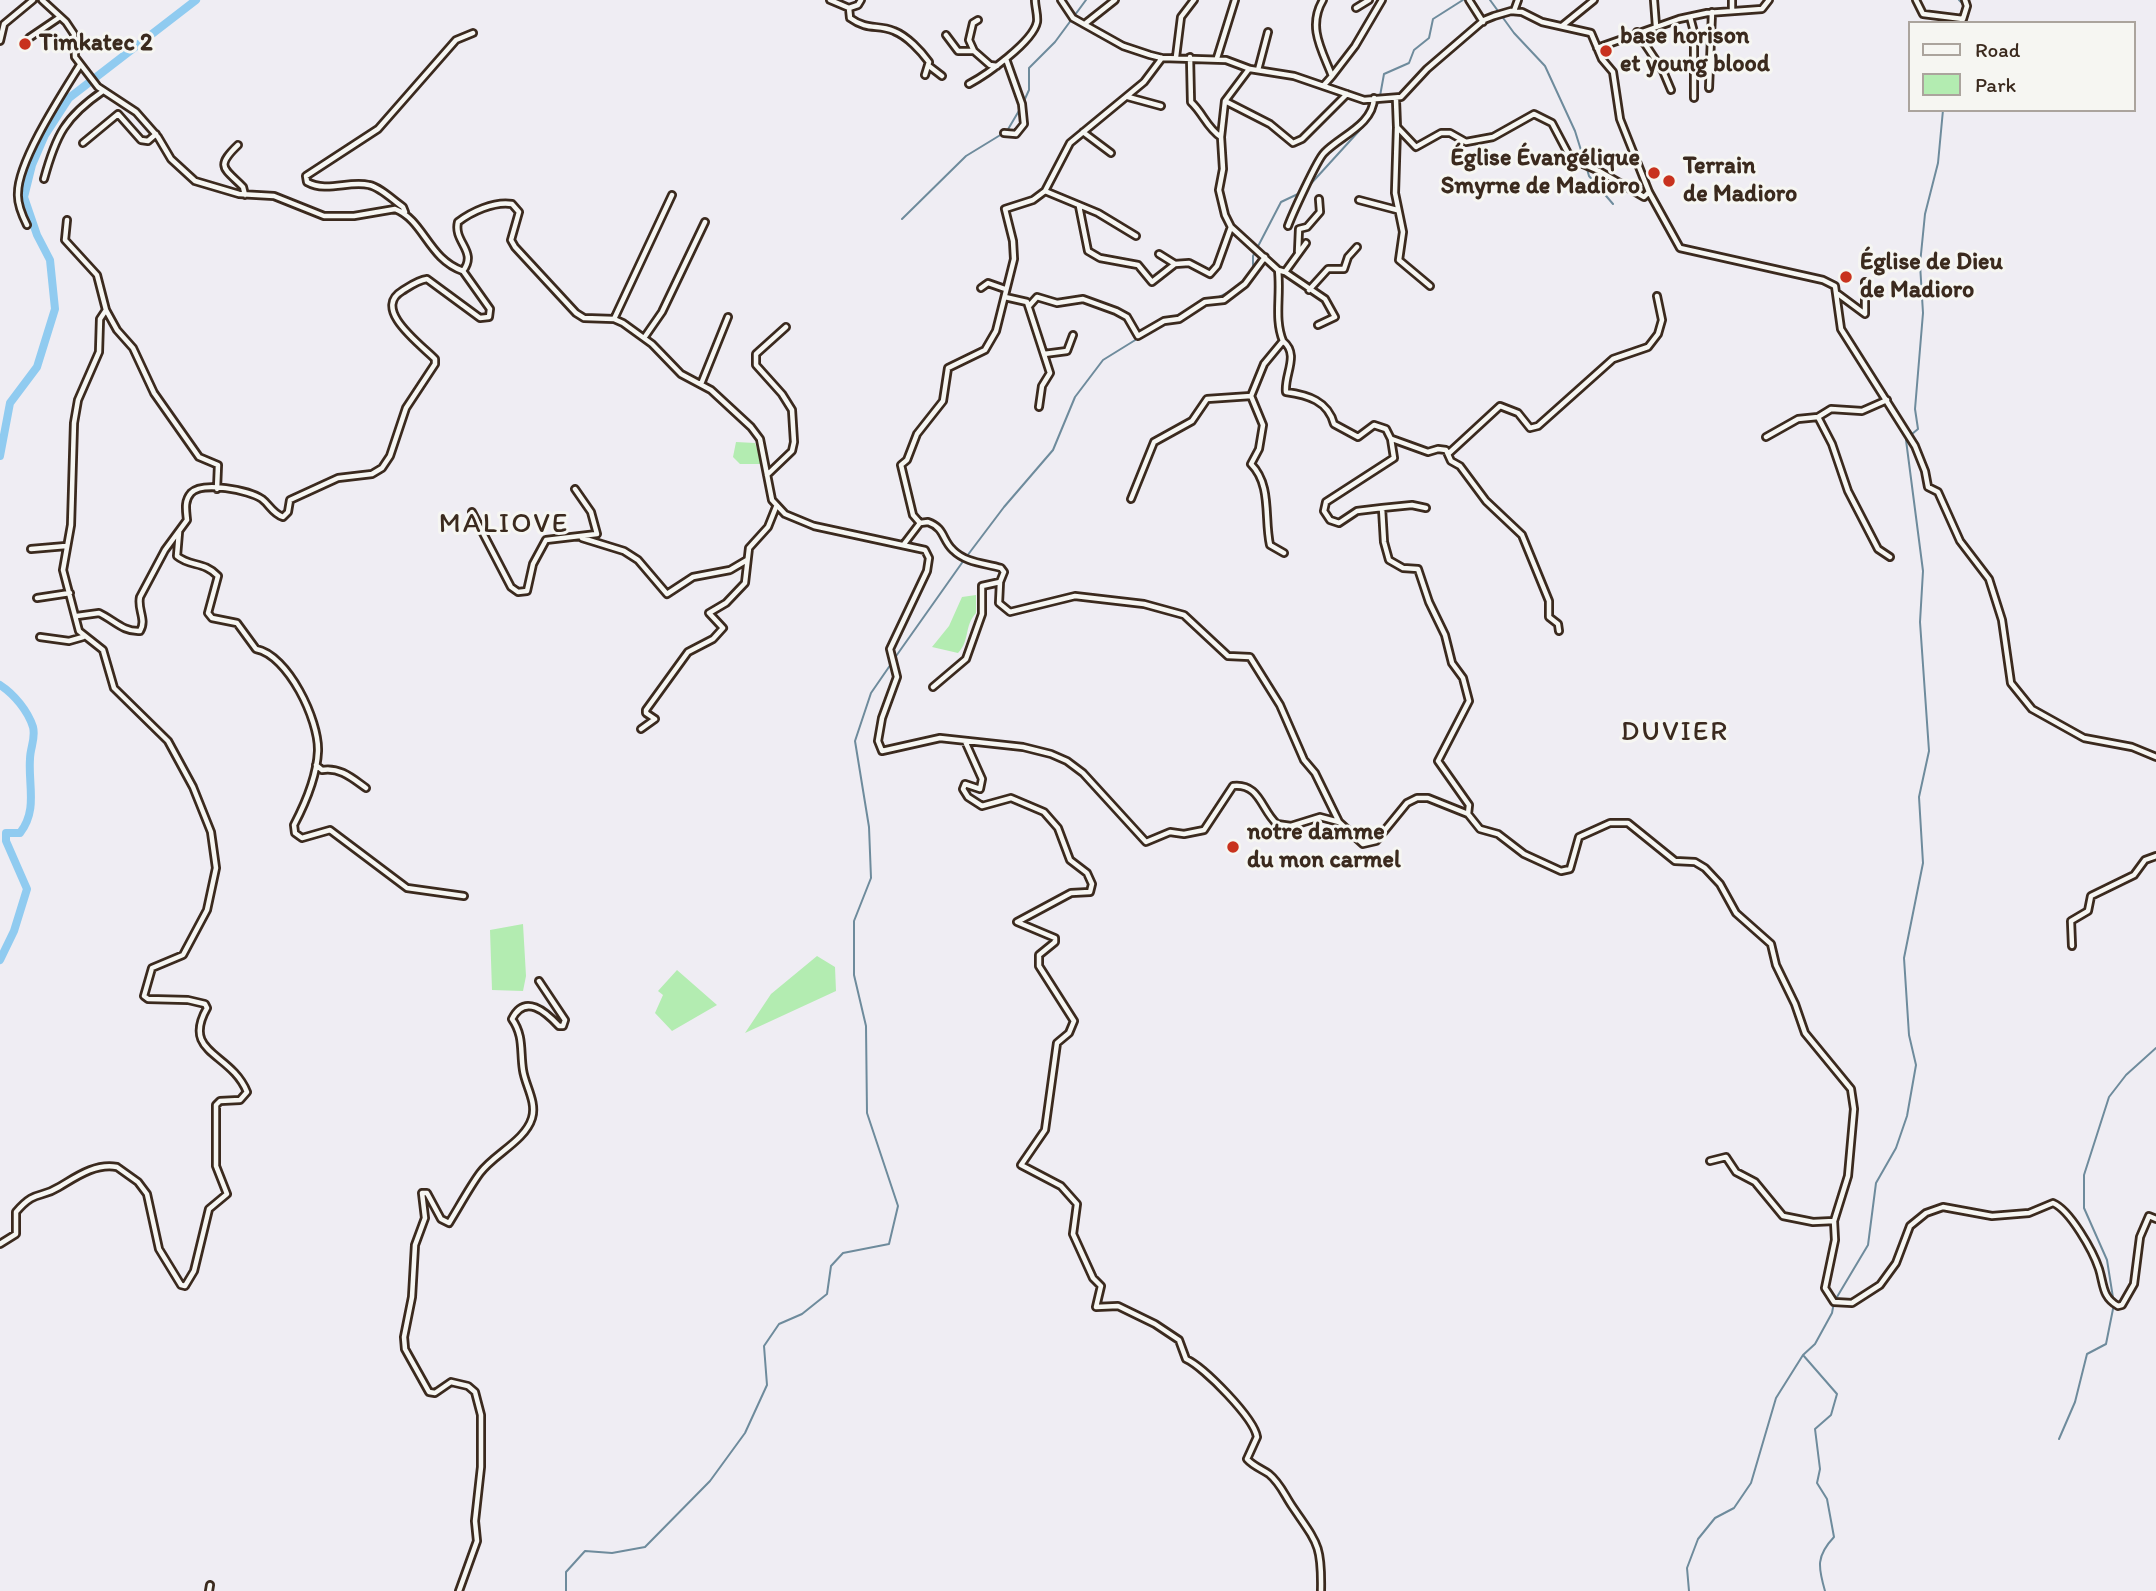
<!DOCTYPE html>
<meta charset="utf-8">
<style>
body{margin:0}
#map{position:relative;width:2156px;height:1591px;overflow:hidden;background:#efedf3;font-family:Itim,sans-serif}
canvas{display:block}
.legend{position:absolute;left:1908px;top:21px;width:228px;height:91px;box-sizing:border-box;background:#f6f6f2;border:2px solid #aba49d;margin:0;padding:9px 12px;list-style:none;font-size:21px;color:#3b2a1e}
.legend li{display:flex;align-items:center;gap:14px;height:35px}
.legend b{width:35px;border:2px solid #aba49d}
</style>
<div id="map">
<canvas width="2156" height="1591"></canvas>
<ul class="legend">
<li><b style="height:9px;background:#f6f6f2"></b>Road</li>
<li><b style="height:19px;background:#b3ecb1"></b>Park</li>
</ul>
</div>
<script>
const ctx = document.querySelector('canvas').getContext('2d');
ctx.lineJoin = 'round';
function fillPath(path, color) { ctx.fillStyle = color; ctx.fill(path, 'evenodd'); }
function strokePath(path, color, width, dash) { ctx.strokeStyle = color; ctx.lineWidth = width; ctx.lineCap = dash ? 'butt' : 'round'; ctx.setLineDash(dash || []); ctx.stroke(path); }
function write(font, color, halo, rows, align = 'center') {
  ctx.font = font + ' Itim,sans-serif'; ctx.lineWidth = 6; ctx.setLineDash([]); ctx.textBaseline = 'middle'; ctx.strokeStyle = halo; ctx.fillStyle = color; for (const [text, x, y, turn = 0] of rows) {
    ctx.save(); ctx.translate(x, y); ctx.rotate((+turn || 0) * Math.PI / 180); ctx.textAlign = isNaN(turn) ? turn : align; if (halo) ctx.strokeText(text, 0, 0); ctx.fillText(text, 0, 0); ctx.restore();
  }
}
fillPath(new Path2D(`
 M736 442 755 443 762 464H740L733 457Z
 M976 595V613C964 626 970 641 958 653L932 647 949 626 962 597Z
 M523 924 526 976 523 991 492 990 490 930Z
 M817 956 835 967 836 991 745 1033 771 994Z
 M677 970 717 1005 672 1031 655 1013 663 995 658 991Z`), '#b3ecb1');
strokePath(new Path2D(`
 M1490 0 1514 33 1545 66 1575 131 1585 163
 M1959 0 1965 6
 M1966 23 1968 10
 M1380 96 1384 74 1409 63 1414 50 1429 38 1433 19 1463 0
 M1024 101 1029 90V68L1055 42 1086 0
 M1007 131 1020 109
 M1587 169 1589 176 1613 204
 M1307 188 1369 120 1379 101
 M902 219 966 156 1002 134
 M1253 270V256L1281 202 1300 193
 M1213 300 1233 290
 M1174 317 1185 312
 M1912 434 1918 429 1915 409 1923 313 1920 264 1925 214 1938 163 1943 110
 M967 556 1004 507 1053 450 1075 397 1103 360 1145 334
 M894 659 964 560
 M1803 1355 1837 1394 1831 1415 1815 1429 1820 1469 1817 1483 1827 1499 1834 1537C1816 1556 1818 1567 1825 1591
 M2059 1439 2075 1402 2087 1354 2106 1344 2114 1304 2107 1260 2084 1208V1175L2109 1097 2126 1075 2156 1048
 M566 1591V1572L585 1551 612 1553 645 1547 710 1481 745 1433 767 1385 764 1346 779 1324 802 1314 827 1294 831 1266 843 1253 889 1244 898 1206 867 1113 866 1026 854 975V921L871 878 869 827 855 741 871 693 891 664
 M1689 1591 1687 1568 1698 1539 1715 1518 1734 1508 1751 1483 1776 1398 1803 1355 1815 1344 1832 1313 1834 1302 1868 1245 1876 1183 1896 1148 1907 1116 1916 1065 1909 1035 1904 958 1923 863 1919 797 1929 751 1920 622 1923 571 1906 440`), '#6e8b9c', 2);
strokePath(new Path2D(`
 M0 456 10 403 37 367 55 309 50 260 37 235 24 197 32 165 45 135 69 98 196 0
 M0 685C14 694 28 711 33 727 36 738 30 748 30 759 28 785 38 810 20 833H6V841L27 889 14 931 0 960`), '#90cbf0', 8);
const minor = new Path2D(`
 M42 0 66 22 74 34 75 57 98 87 136 112 158 137 171 159 195 181 239 194 274 196 324 216H354L395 209C424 220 428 259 463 271 478 251 453 242 458 222 471 212 494 201 512 204L519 212 511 240 515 247 576 313 584 318 614 319 623 323 652 344 681 374 711 390 751 427 760 439 772 500 785 514 814 526 925 550 929 558 927 571 890 649 897 677 882 718 878 741 882 751 940 738 1023 747 1051 754 1067 761 1083 773 1146 842 1170 832 1184 834 1204 830 1233 786C1260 783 1261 810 1277 824L1291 826 1320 817 1339 822
 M830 0 849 8 858 5 861 0
 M1061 0 1073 18 1123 46 1150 55 1162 58 1226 60 1250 69 1294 76 1364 100 1401 97 1427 69 1484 20 1494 16 1511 11 1522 12 1542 22 1591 33 1602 59 1613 72 1620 119 1649 192 1680 248 1823 280 1835 286 1841 329 1915 446 1925 471 1928 487 1938 492 1960 541 1989 579 2002 620 2011 683 2032 709 2084 738 2132 747 2156 757
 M1323 0C1307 27 1322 50 1332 76L1324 85
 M1469 0 1483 22
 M1654 0 1656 26
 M1916 0 1923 14 1963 19 1967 6 1965 0
 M849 8 850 18C868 31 877 24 894 31 907 36 921 51 929 62L925 75
 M1356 8 1369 0
 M1514 11 1518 0
 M1732 11V0
 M1690 17 1694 32V98
 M1086 23 1115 0
 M1562 26 1594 0
 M1637 32 1663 71 1671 90
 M946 35 958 51H974L990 65 997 66
 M29 38 60 17
 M0 41 4 24 33 0
 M1597 48 1679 19 1707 13 1762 9 1769 0
 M974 51 969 40 973 23 978 20
 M1176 57 1181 17 1194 0
 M1190 57 1191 102C1203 113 1207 128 1221 137L1223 169 1219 190 1225 215 1231 227 1278 270C1281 296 1274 319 1283 341L1264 364 1251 396 1263 425 1259 449 1251 464C1272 485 1264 518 1270 545L1284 553
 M1217 58 1235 0
 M929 66 942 76
 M1258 70 1268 32
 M1332 76 1355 46 1382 0
 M969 84C986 75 1033 42 1037 22 1038 15 1035 7 1035 0
 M1709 88 1712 12
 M1128 97 1161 106
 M1396 100 1397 127 1416 147 1441 133H1450L1466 142 1493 137 1534 114 1552 123 1571 159 1599 171 1644 197 1649 192
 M1225 101 1270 124 1293 143 1302 139 1347 94
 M1397 128 1395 193 1403 232 1399 260 1430 286
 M1083 132 1111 153
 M1004 133 1016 134 1024 124 1022 104 1006 59
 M1221 137 1225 101 1249 69
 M83 143 118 114 141 140 148 141 156 134
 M238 145C215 167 224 168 243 187L245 195
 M44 179C56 135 65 117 103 91
 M1045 191 1098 213 1136 236
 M1359 200 1397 210
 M1079 206 1088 251 1100 258 1138 265 1152 282 1175 264
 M405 212 403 207C393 200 380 187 369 185 349 180 327 193 307 182L306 176 378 129 456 40 473 33
 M67 220 65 240 97 275 106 310 117 330 133 348 154 393 199 457 218 465 217 489
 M27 225C22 215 17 204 18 193 18 161 62 94 80 65
 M1288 226C1292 215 1317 160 1324 153 1340 136 1373 125 1374 98
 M1298 252 1299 229 1307 227 1320 212 1319 199
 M1159 254 1175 264 1189 263 1210 274 1217 266 1231 227
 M1278 270 1285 272 1325 299 1335 317 1318 325
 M1285 272 1306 243
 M981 288 988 283 1005 289
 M1309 290 1328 269H1344L1348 257 1357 247
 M1838 294 1865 314V282
 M1005 297 1027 302 1050 373 1042 386 1039 407
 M1029 306 1037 297 1057 303 1083 299 1116 311 1127 317 1138 336 1164 321 1179 319 1205 302 1224 300 1245 284 1265 257
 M614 319 672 195
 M644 338 662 312 705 222
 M1283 341C1300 355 1284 374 1286 392 1308 395 1328 401 1334 424L1358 437 1374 425 1386 429 1391 439 1394 458 1326 502 1324 511 1330 520 1339 523 1357 511 1382 508
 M1044 354 1067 351 1073 335
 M701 384 728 317
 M1818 417 1832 444 1848 491 1878 549 1890 557
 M1766 437 1798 419 1818 417 1831 409 1862 411 1887 400
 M1392 439 1428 452 1438 449 1446 450 1451 461 1460 466 1486 501 1522 535 1549 601V617L1558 624 1559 631
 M1448 454 1500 406 1518 413 1530 428 1538 426 1613 359 1648 347 1658 334 1662 320 1657 296
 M767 475 792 451 794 442 792 410 782 394 756 365V354L786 327
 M1131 499 1154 442 1192 421 1207 399 1251 396
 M1426 508 1412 505 1382 508 1384 542 1389 560 1403 568 1418 569 1429 602 1445 635 1452 663 1463 678 1469 701 1438 761 1469 805 1468 814
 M472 512 511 587 518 592 527 591 533 564 546 540 597 534 591 512 575 489
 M920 523 913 515 901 465 907 460 917 434 943 401 948 368 985 350 996 331 1014 259 1013 241 1005 209 1033 200 1045 191 1070 143 1144 82 1162 58
 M179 532 177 556C190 567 204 561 218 576L208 613 212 618 237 623 256 649C288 655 319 720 318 751 317 775 305 804 294 825L295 833 302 838 330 830 407 888 464 896
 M582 538 624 551 638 560 667 594 693 577 730 570 747 560
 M904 544 920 523 928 522C945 528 942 540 953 550 966 563 984 563 1001 568L1004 572 1000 582 982 586V614L966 659 933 687
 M31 549 66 546
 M1000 582 999 603 1010 612 1075 596 1144 604 1184 615 1228 656 1250 657 1280 705 1304 760 1315 773 1339 822 1363 844 1376 841 1407 803 1417 798H1428L1468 814 1480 829 1498 834 1524 854 1561 871 1570 869 1579 837 1610 823H1628L1675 861 1695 862 1705 868 1720 884 1736 913 1771 944 1776 965 1795 1004 1805 1033 1851 1089 1854 1109 1848 1176 1834 1221 1835 1240 1825 1288 1834 1302 1852 1303 1880 1285 1896 1263 1910 1226 1926 1213 1943 1207 1992 1216 2029 1213 2053 1203C2070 1210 2093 1251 2099 1269 2104 1285 2102 1297 2118 1306L2122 1305 2134 1284 2140 1237 2149 1216 2156 1219
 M37 598 70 593
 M77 616 99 613C114 620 123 632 140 631 147 620 137 609 140 597L165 550 187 520C186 510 184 501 191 493 202 481 249 490 262 499 270 505 272 513 283 517L288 512 290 500 338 478 372 474 382 468 390 456 406 408 435 364V359C420 344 372 309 402 291 410 286 418 280 427 279L480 318 489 317 490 309 463 271
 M40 637 69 641 83 637
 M641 729 655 719 646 713V710L688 652 713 639 723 628 709 613 726 603 745 583 749 548 768 527 776 507
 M965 741 982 779 980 789 965 784 963 789 968 797 982 806 1011 798 1044 812 1058 828 1070 860 1087 873 1092 884 1090 892 1071 893 1017 922 1055 938V942L1039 955V966L1074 1021 1069 1033 1057 1043 1045 1130 1021 1165 1061 1186 1077 1204 1073 1234 1093 1278 1101 1286 1096 1307 1118 1306 1155 1324 1179 1340 1186 1359C1204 1367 1254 1418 1257 1437L1247 1459C1253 1466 1262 1469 1269 1474 1280 1483 1284 1494 1292 1506 1317 1543 1322 1544 1321 1591
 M316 765 322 770C340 767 352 778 366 788
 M2072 946 2071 921 2088 911 2091 896 2134 875 2145 860 2156 856
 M1710 1161 1726 1157 1736 1172 1755 1182 1783 1216 1813 1222 1834 1221
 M0 1244 16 1234V1212C36 1189 40 1199 59 1187 76 1177 95 1163 117 1167L138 1182 147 1194 159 1249 181 1285 185 1286 194 1271 209 1209 227 1194 216 1166V1105L220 1101 240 1100 247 1092C231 1052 181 1054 207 1008L205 1004 188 1000 148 999 144 996 152 968 183 955 207 910 216 868 211 832 193 787 168 741 114 688 103 650 79 631 63 570 71 525 74 423 78 400 99 352 100 319 106 310
 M209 1591 210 1585
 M459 1591 477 1541 475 1521 481 1467V1415L475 1392 468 1386 451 1382 435 1393 429 1392 405 1349 404 1337 412 1297 415 1245 425 1218 422 1193H427L441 1219 449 1223C459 1207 469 1188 480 1173 494 1154 525 1141 532 1118 537 1102 525 1085 523 1070 520 1051 524 1036 512 1019 525 993 546 1012 559 1026H563L565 1020 539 981`);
strokePath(minor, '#3b2a1e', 10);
strokePath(minor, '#f6f6f2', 4.5);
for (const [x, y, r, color] of [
 [25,44,7,"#c8321e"],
 [1606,51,7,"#c8321e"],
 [1654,173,7,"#c8321e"],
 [1669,181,7,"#c8321e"],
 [1846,277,7,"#c8321e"],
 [1233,847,7,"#c8321e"]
]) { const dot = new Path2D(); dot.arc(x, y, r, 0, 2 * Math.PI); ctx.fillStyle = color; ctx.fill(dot); strokePath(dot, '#f6f6f2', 2.5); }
write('bold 24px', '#3b2a1e', '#f6f6f2', [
 ["base horison",1620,37],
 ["et young blood",1620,65],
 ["Timkatec 2",39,44],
 ["Église Évangélique",1640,159,"right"],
 ["Smyrne de Madioro",1640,187,"right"],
 ["Terrain",1683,167],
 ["de Madioro",1683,195],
 ["Église de Dieu",1860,263],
 ["de Madioro",1860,291],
 ["notre damme",1247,833],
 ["du mon carmel",1247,861]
], 'left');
ctx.letterSpacing = '2px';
write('28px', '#3b2a1e', '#f6f6f2', [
 ["MALIOVE",504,525],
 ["DUVIER",1675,733]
]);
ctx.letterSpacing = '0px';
</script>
